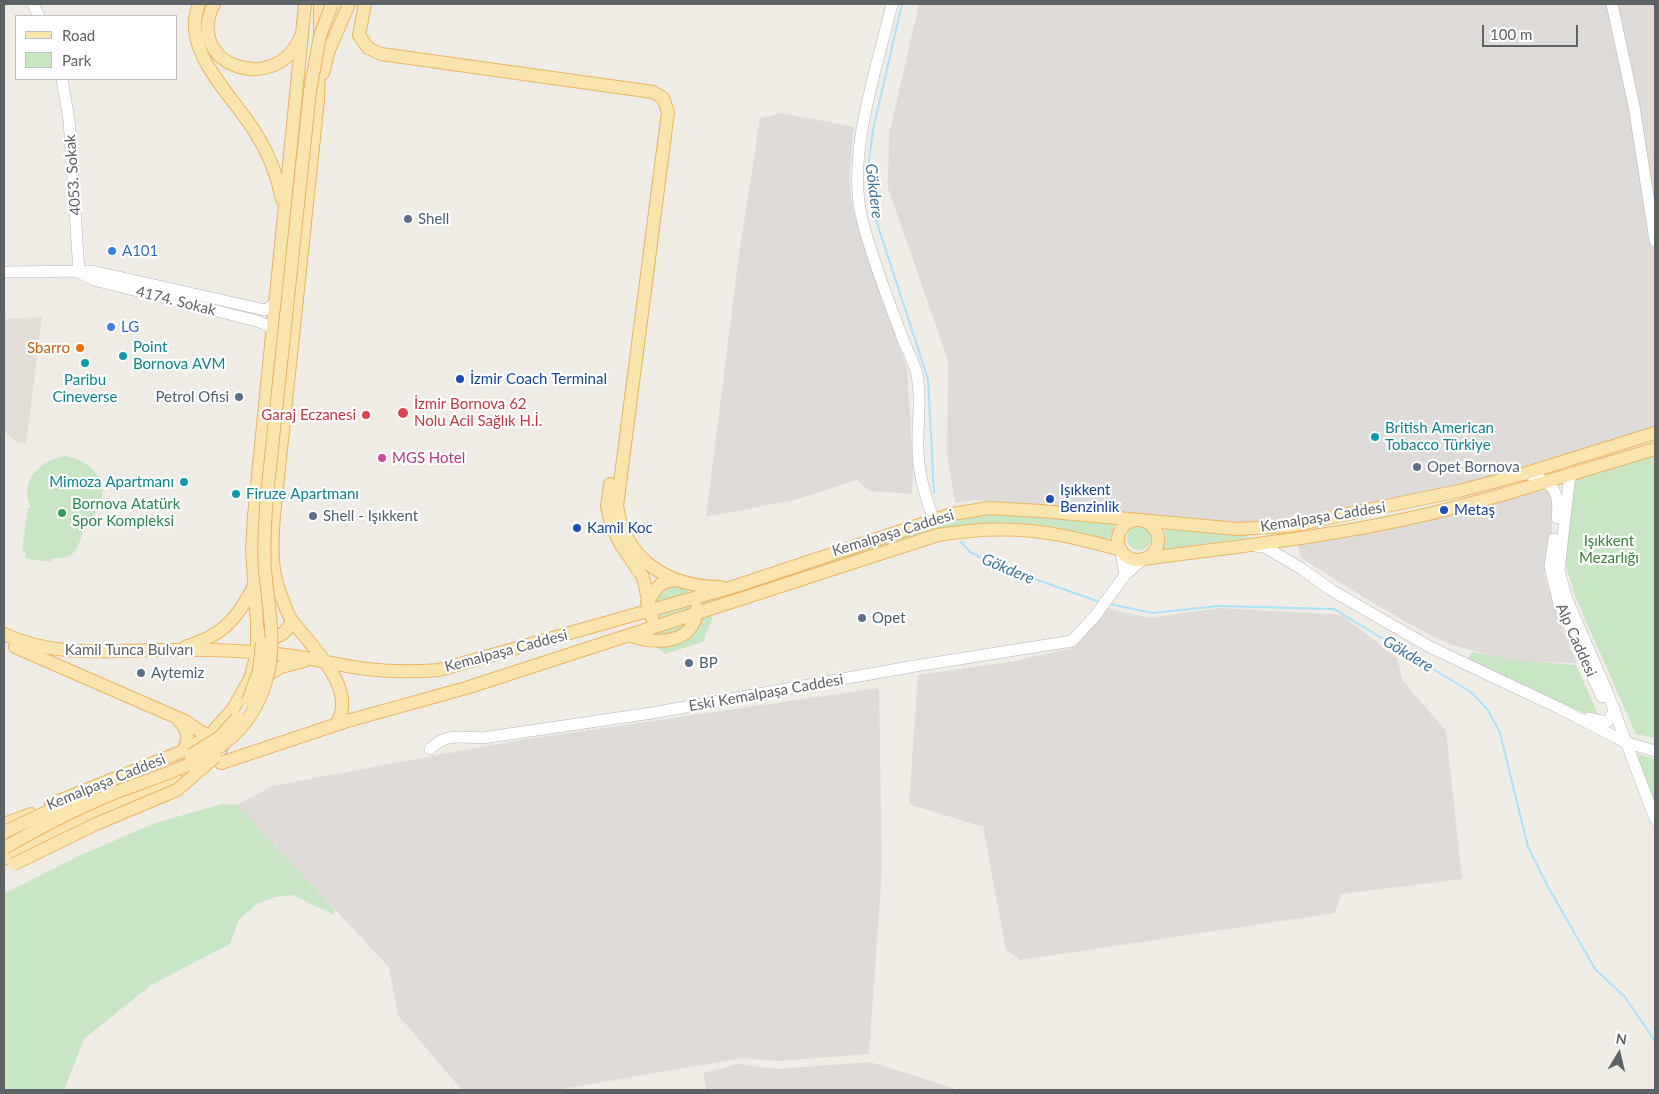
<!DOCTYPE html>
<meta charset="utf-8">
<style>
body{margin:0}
#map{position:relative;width:1659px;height:1094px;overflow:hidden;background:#efece6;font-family:Lato,sans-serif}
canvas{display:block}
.frame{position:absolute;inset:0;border:5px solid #5d6265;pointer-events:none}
.legend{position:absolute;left:15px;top:15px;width:162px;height:65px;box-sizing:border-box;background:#fff;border:1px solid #bec0c1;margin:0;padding:6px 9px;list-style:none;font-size:15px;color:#5d6265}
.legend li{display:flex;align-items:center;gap:10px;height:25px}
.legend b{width:25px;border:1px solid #bec0c1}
.north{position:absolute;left:1594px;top:1029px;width:50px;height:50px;-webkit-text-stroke:4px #fff;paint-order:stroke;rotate:9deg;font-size:14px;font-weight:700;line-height:20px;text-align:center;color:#5d6265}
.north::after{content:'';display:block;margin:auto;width:18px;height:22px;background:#5d6265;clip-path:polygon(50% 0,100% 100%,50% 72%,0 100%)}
.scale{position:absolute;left:1482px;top:25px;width:96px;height:22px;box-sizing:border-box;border:2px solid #5d6265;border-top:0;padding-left:6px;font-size:15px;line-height:18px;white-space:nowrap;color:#5d6265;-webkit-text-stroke:4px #fff;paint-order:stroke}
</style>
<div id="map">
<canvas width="1659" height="1094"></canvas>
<div class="frame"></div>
<ul class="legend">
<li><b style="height:6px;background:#fbe5af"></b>Road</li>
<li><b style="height:14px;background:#c8e5c4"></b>Park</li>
</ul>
<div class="north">N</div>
<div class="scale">100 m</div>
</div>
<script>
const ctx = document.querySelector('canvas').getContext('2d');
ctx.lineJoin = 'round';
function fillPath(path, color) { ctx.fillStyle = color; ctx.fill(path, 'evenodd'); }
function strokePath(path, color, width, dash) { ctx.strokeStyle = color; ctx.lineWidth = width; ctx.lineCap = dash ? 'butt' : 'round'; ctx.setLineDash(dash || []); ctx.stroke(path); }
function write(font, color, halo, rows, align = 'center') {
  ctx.font = font + ' Lato,sans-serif'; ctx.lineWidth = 4.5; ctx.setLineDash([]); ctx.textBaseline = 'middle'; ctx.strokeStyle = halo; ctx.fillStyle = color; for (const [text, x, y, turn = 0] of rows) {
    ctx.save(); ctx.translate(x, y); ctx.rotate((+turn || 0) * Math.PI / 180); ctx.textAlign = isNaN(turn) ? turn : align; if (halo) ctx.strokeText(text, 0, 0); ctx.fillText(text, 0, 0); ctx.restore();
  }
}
fillPath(new Path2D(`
 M919 4H1655V428L1453 488 1364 507 1279 520 1238 523 974 500 955 503 947 456 948 360 888 188 889 135Z
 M782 113 854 127 849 178 853 211 907 368 913 465 912 494 869 491 857 480 794 500 706 517 739 255 760 118Z
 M1546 490 1552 497V541L1544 575 1558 618 1577 663 1511 661 1452 645 1432 636 1378 606 1301 558 1297 544 1423 520Z
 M1106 608 1150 618 1219 608 1342 615 1397 658 1403 681 1446 731 1462 879 1341 894 1335 913 1020 960 1006 950 983 827 909 804 918 675 1015 661 1072 648Z
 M879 688 882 869 869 1054 777 1061 741 1058 557 1090H462L398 1015 389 967 237 805 272 786 508 742Z
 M870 1062 959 1090H707L703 1073 739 1064 777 1069Z`), '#dedbd8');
fillPath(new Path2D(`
 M42 317 26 444 16 442 4 431V319Z`), '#e2ddd7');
fillPath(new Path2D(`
 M1655 455V738L1636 734 1575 596 1563 555 1573 477Z
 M66 456C90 460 109 480 100 506 97 514 89 518 86 524 77 542 81 561 52 558L51 562 25 558 26 551H22L28 508H31C18 481 41 459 66 456Z
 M1013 514 1115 523 1110 541C1060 523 1002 518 949 527L704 605 702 601 950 520 988 515Z
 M1127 538a12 12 0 1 1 24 0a12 12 0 1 1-24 0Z
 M1165 528 1247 534V538L1163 550Z
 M673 584 686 589 690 594 653 605 657 592Z
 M692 604 694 609 661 619 657 614Z
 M710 614 713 617 703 642 665 654 656 647 698 619Z
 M686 622 689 624 679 635H644Z
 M1472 652 1513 660 1576 665 1597 712 1596 718 1529 691 1468 659Z
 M1633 753 1655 759V809Z
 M222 804 237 805 334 909V915L293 895 275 897 256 904 238 921 230 944 151 985 84 1039 64 1090H4V894L81 855 155 823Z`), '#c8e5c4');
strokePath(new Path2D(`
 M902 4 873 130 868 168 876 220 928 379 934 493
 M961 542 970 552 998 566 1100 602
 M1110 604 1152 613 1219 606 1334 609 1471 692 1488 710 1500 733 1528 847 1547 885 1595 969 1625 997 1655 1041`), '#aae1fb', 2);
strokePath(new Path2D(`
 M212 741 216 748 228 752`), '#cacac6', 12, [12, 6]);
const secondary = new Path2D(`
 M33 4 39 16
 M892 4C877 69 846 154 862 219 872 259 888 299 902 337 907 350 915 363 917 376 922 400 917 424 918 448 918 472 925 495 933 518
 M1612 4 1634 106 1655 241
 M62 79 69 120 79 272
 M4 272 92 271 265 310 275 304
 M80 273 94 280 257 321 267 325 273 330
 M1527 473C1551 483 1561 489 1557 518
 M1570 474 1559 570 1566 597 1608 694 1655 819
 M1554 539 1550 567 1559 604 1602 697
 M1255 546 1265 547 1302 569 1331 590 1430 647 1559 708 1625 742 1655 751
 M1121 550 1125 575
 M1589 718 1607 722 1615 710
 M430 749C446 733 461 737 482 738L652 713 915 666 1072 641 1095 616 1125 575 1143 559`);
const primary = new Path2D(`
 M199 4C180 51 232 94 255 132 268 152 277 175 282 199
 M214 4C183 64 274 97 300 38
 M320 4V35
 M365 4 359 35 368 48 381 54 653 92 663 98 668 112 617 506C625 560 668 587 721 587
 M319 62 318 100 274 515C272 545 270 570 282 598 285 606 288 616 293 622 312 647 359 690 336 724
 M323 73 329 50 349 4
 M610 484 607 507 612 527 621 545 643 577 652 618
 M1118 540a20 20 0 1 1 40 0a20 20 0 1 1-40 0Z
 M1143 559C1231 547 1320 538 1406 519 1490 501 1573 473 1655 449
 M647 602C657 591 654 583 674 580
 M262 633C276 643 286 633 292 621
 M4 634C52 657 105 651 157 650 199 649 243 650 285 655 313 658 340 666 367 669 392 672 415 672 439 670L736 586 952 514 989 508 1041 511 1238 529 1290 526 1459 491 1527 473 1655 433
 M628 635C656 645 695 645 697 608
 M15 647 185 721 212 739V736
 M185 647C224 635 237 619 255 584
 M260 679 281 667 304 661
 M177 718C187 729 191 738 183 751
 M221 763 347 721 466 688 938 535C1007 523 1055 531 1121 550
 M51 804 183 751 209 736 233 709 250 679 257 653V622L252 551 254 516 305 4
 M4 824 31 814
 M4 859 53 831 177 780`);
strokePath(secondary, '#b2b6ba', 12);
strokePath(primary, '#ebb463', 14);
strokePath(secondary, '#fff', 11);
strokePath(primary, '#fbe5af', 12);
const primaryBridge = new Path2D(`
 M248 701 259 671 262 643
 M191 755 220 737 237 718
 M4 832 62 805 90 797
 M4 848C39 828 75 809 112 794 180 767 252 754 269 669 275 637 268 602 265 570 263 545 265 520 267 495L310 91 320 36 332 4
 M14 864 96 824 177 790 215 757`);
strokePath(primaryBridge, '#ebb463', 14, []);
strokePath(primaryBridge, '#fbe5af', 12);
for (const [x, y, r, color] of [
 [408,219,5,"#5c6f8a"],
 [112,251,5,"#3f7fe0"],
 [111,327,5,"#3f7fe0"],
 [80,348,5,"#e8710a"],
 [123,356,5,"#0f9aa8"],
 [85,363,5,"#0f9aa8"],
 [460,379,5,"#1a4fb4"],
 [239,397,5,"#5c6f8a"],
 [403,413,6,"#e0444e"],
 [366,415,5,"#e0444e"],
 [1375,437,5,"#0f9aa8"],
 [382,458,5,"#d1479c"],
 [1417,467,5,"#5c6f8a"],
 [184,482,5,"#0f9aa8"],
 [236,494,5,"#0f9aa8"],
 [1050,499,5,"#1a4fb4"],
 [1444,510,5,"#1a4fb4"],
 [62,513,5,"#2e9e5b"],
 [313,516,5,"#5c6f8a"],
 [577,528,5,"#1a4fb4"],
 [862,618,5,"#5c6f8a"],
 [689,663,5,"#5c6f8a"],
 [141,673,5,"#5c6f8a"]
]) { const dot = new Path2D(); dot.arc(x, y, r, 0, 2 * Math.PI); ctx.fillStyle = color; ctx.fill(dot); strokePath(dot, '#fff', 2); }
write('15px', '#5d6265', '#fff', [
 ["4053. Sokak",73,175,-94],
 ["4174. Sokak",176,301,14],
 ["Kemalpaşa Caddesi",1323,517,-9],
 ["Kemalpaşa Caddesi",893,533,-17],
 ["Alp Caddesi",1576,640,66],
 ["Kamil Tunca Bulvarı",129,650],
 ["Kemalpaşa Caddesi",506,651,-15],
 ["Eski Kemalpaşa Caddesi",766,693,-10],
 ["Kemalpaşa Caddesi",106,782,-22]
]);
write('15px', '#4e5e75', '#fff', [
 ["Shell",418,219],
 ["Petrol Ofisi",229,397,"right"],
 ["Opet Bornova",1427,467],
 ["Shell - Işıkkent",323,516],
 ["Opet",872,618],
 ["BP",699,663],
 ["Aytemiz",151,673]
], 'left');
write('15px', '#366cbe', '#fff', [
 ["A101",122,251],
 ["LG",121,327]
], 'left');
write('15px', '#0d838f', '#fff', [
 ["Point",133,347],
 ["Bornova AVM",133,364],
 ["Paribu",85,380,"center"],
 ["Cineverse",85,397,"center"],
 ["British American",1385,428],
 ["Tobacco Türkiye",1385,445],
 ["Mimoza Apartmanı",174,482,"right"],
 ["Firuze Apartmanı",246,494]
], 'left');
write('15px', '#c56008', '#fff', [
 ["Sbarro",70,348]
], 'right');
write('15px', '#164399', '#fff', [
 ["İzmir Coach Terminal",470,379],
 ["Işıkkent",1060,490],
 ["Benzinlik",1060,507],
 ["Metaş",1454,510],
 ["Kamil Koc",587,528]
], 'left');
write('15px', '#be3a42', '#fff', [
 ["İzmir Bornova 62",414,404],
 ["Nolu Acil Sağlık H.İ.",414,421],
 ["Garaj Eczanesi",356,415,"right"]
], 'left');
write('15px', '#b23c85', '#fff', [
 ["MGS Hotel",392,458]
], 'left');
write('15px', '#27864d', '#fff', [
 ["Bornova Atatürk",72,504],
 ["Spor Kompleksi",72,521]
], 'left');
write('15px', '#3e8139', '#fff', [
 ["Işıkkent",1609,541],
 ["Mezarlığı",1609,558]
]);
write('italic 16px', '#41779b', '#fff', [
 ["Gökdere",874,191,83],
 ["Gökdere",1008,569,23],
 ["Gökdere",1408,654,31]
]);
</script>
